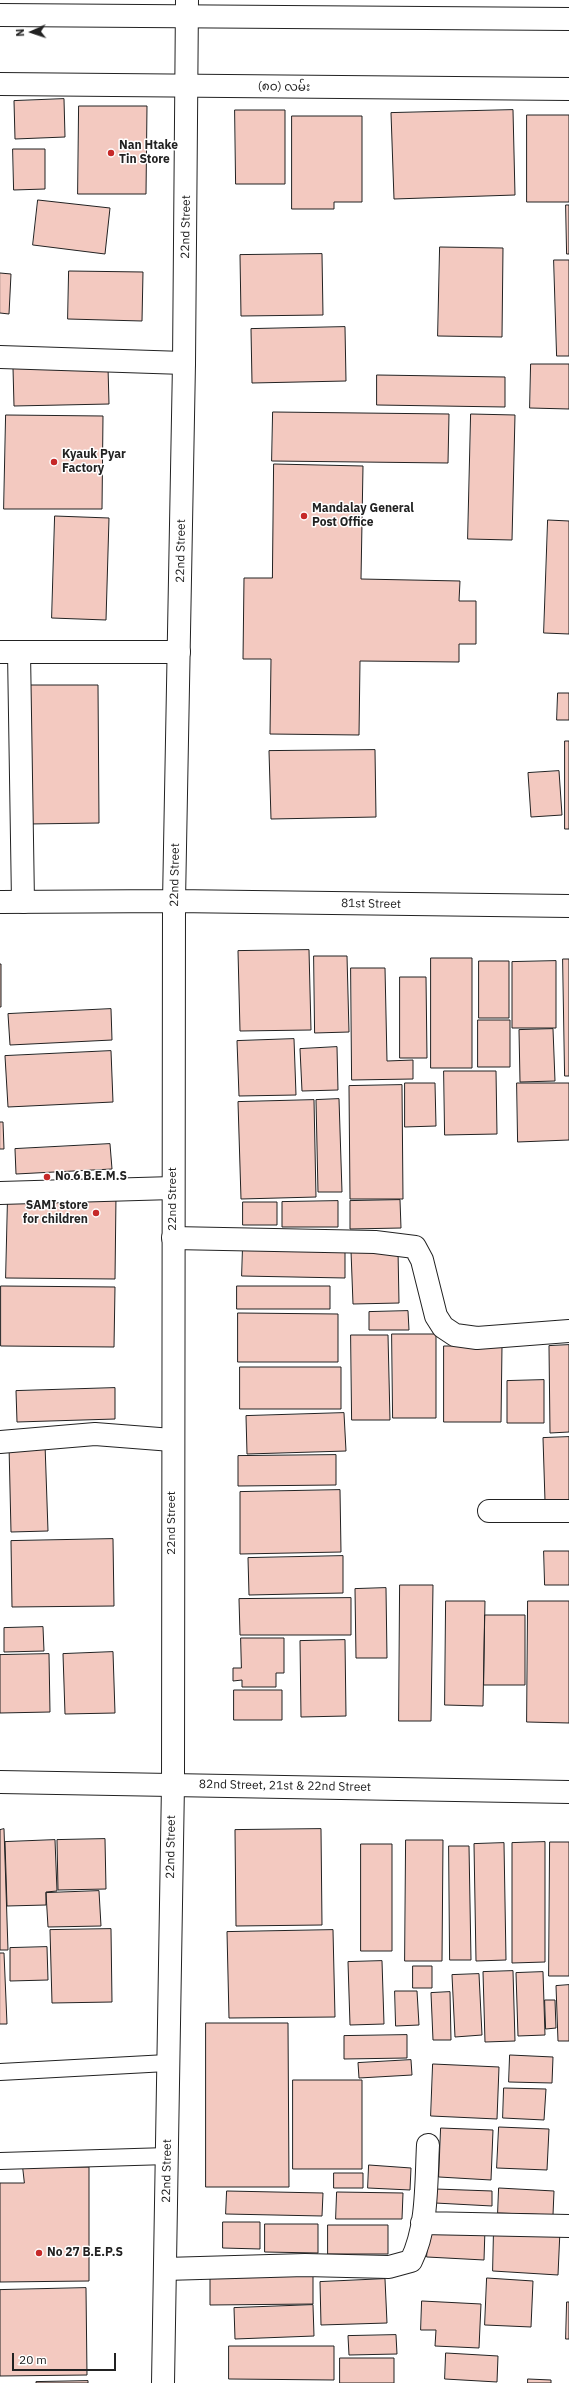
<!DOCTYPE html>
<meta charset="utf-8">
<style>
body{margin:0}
#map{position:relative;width:569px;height:2383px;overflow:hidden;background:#fff;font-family:"IBM Plex Sans",sans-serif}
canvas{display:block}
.north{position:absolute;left:12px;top:12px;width:40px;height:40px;-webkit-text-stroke:3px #fff;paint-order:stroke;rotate:267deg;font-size:11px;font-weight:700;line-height:16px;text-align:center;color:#222}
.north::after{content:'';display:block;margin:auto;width:14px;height:18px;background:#222;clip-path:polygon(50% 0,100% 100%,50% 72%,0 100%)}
.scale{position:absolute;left:12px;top:2353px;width:104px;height:18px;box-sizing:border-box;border:2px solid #222;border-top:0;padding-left:5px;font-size:12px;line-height:14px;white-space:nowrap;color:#222;-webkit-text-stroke:3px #fff;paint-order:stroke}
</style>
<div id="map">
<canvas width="569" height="2383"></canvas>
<div class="north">N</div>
<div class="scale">20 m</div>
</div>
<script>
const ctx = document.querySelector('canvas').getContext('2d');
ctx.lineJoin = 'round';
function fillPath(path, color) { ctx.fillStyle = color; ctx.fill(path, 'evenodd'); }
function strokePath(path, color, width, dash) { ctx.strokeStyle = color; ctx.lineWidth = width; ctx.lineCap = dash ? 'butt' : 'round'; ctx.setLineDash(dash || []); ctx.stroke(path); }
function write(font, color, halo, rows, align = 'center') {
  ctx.font = font + ' "IBM Plex Sans","Noto Sans Myanmar",sans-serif'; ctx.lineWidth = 3; ctx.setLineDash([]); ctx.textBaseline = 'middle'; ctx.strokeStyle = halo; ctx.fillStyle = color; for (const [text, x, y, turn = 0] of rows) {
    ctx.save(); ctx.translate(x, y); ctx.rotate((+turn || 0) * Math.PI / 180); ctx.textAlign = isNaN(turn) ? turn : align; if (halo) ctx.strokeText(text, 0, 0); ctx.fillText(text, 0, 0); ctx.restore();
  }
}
const building = new Path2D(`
 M64 99 65 137 15 139 14 101Z
 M79 106H147L146 194H78Z
 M235 110H285V184H236Z
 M513 110 515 195 394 199 391 113Z
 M527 115H569V202H527Z
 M292 116H362V202H334V209H292Z
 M13 149H45V189L14 190Z
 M38 200 110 208 105 254 33 245Z
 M566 205H569V254H567Z
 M440 247 503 248 502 337 438 336Z
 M322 254 323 315 241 316 240 255Z
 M554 260H569V356H557Z
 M69 271 143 272 142 321 68 319Z
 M0 273 11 274 9 314 0 313Z
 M345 327 346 381 252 383 251 329Z
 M531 364H569V409L530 408Z
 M108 367 109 404 14 406 13 368Z
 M377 375 505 377V407L377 405Z
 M273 412 449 414 448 463 272 461Z
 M471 414 515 415 512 540 468 539Z
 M6 415 103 416 102 509H4Z
 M274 464 363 466 361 579 460 581 459 601H476V644H459V662L360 661 359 735 270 734 271 659H243L244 578H272Z
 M55 516 109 518 106 620 52 618Z
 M548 520 569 521V634L544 633Z
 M29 685H98L99 823 29 824Z
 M558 693H569V720H557Z
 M565 741H569V829H565Z
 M375 750 376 817 271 819 269 751Z
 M559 771 562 815 531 817 528 773Z
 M309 950 311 1030 240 1031 238 951Z
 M314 956H347L349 1032 315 1033Z
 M431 958H472V1068H431Z
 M563 959H569V1076H565Z
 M479 961H509V1018H479Z
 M556 961V1028H512V962Z
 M0 964H1V1007H0Z
 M351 968H385L387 1061 413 1060V1079L352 1080Z
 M400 977H426L427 1058H400Z
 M111 1009 112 1040 10 1045 8 1014Z
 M478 1020H510V1067H478Z
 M553 1029 555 1081 520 1082 519 1030Z
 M294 1039 296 1095 239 1096 237 1041Z
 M337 1047 338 1090 302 1091 300 1049Z
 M111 1051 113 1102 8 1107 5 1056Z
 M444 1071H496L497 1134 445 1135Z
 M405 1083H435L436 1126 405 1127Z
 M517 1083H569V1140L518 1142Z
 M402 1085 403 1199H350L349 1086Z
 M339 1099 342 1192H318L316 1100Z
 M314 1100 316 1197 241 1199 238 1102Z
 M0 1122H3L4 1149H0Z
 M110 1144 112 1169 16 1174 15 1149Z
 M8 1195 116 1196 115 1279 6 1278Z
 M400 1200 401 1228 350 1229V1201Z
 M338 1201V1227H282V1202Z
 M243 1202H277V1225H243Z
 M243 1245 345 1247V1278L242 1276Z
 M398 1250 399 1303 353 1304 351 1251Z
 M1 1286 115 1287 114 1347 1 1346Z
 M237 1286H330V1309H237Z
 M408 1311 409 1330H369V1312Z
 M238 1313 338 1314V1362H238Z
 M392 1334H436V1418H393Z
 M351 1335H388L390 1420H352Z
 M569 1345V1432L550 1433 549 1346Z
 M444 1346H502L501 1422H444Z
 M240 1367H341V1409H240Z
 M544 1380V1423H507V1381Z
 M115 1388V1419L17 1422 16 1391Z
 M344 1413 346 1451 247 1454 246 1416Z
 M569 1437V1500L545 1501 543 1438Z
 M45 1444 48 1531 11 1532 9 1445Z
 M336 1455V1485L238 1486V1456Z
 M340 1490 341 1552 240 1554V1492Z
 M113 1539 114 1606 12 1607 11 1541Z
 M544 1551H569V1585H545Z
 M343 1556V1593L249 1595 248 1558Z
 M400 1585H433L431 1721H399Z
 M386 1588 387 1658H356L355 1589Z
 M351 1598V1635H240L239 1599Z
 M446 1601H485L483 1706 445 1705Z
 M528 1601H569V1723L527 1722Z
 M485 1615H525V1685H484Z
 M43 1627 44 1651 4 1652V1628Z
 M241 1638H284V1673H276V1687H242V1680L233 1681V1668H241Z
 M345 1640 346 1716 301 1717 300 1641Z
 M113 1652 115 1713 65 1714 63 1654Z
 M49 1654 50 1712 0 1713V1655Z
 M234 1690H282V1720H234Z
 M4 1829 8 1950H0V1830Z
 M321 1829 322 1925 236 1926 235 1830Z
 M105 1839 106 1889 58 1890 57 1840Z
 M55 1840 57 1891 46 1892V1905L7 1906 5 1842Z
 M406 1840H443L442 1961H405Z
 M545 1842V1962L512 1963V1843Z
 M550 1842H569V1976H549Z
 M504 1843 506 1960 476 1961 474 1844Z
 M361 1844H392V1951H361Z
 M449 1846H469L471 1960H450Z
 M99 1891 101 1926 48 1927 46 1893Z
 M111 1929 112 2002 52 2003 50 1930Z
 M333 1930 335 2017 229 2018 227 1932Z
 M47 1947 48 1980 10 1981V1948Z
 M0 1953H4L7 2024H0Z
 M382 1961 384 2024 350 2025 348 1962Z
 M413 1966H432V1988H413Z
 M513 1971 515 2041 485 2042 483 1972Z
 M543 1972 545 2035 518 2036 516 1973Z
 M479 1974 482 2035 455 2037 452 1975Z
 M569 1985V2041H558L556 1986Z
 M395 1991H417L419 2025 396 2026Z
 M450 1992 451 2040H433L431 1993Z
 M545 2000H555L556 2028 546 2029Z
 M206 2023H288L289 2187H206Z
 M407 2035V2058L344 2059V2036Z
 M510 2055 553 2057 552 2083 509 2082Z
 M411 2060 412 2075 359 2078 358 2063Z
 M433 2064 499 2067 497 2119 431 2116Z
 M293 2080H362V2169H293Z
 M504 2088 546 2089 544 2120 503 2118Z
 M499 2127 549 2129 547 2170 497 2168Z
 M441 2128 493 2130 491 2180 439 2177Z
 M369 2165 411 2168 410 2190 368 2188Z
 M23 2167H89V2281L0 2282V2183H24Z
 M334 2173H363V2188H334Z
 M499 2188 554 2191 553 2215 498 2213Z
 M436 2189 492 2191V2206L435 2203Z
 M227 2191 323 2193 322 2216 226 2214Z
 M337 2192 403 2193 402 2219H336Z
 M223 2222H260V2249L223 2248Z
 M265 2224H318V2253L265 2252Z
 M328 2225H388V2254H328Z
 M429 2226 485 2228 484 2260 427 2257Z
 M494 2227 560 2230 558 2275 493 2271Z
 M313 2276V2304L210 2305V2277Z
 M487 2278 533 2281 531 2327 485 2325Z
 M385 2279 387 2323 321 2325 320 2282Z
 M86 2288 87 2375 0 2376V2290Z
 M422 2301 481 2304 479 2348 435 2346 436 2330H421Z
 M567 2302H569V2339H566Z
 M313 2305 314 2336 235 2339 234 2308Z
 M396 2335 397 2354 349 2355 348 2336Z
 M229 2346H334V2380L229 2379Z
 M446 2353 498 2356 497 2382 445 2379Z
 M340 2358H394V2383H340Z
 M528 2379 551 2380V2383H528Z
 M88 2381V2383H36V2382Z`);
fillPath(building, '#f3c9c0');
strokePath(building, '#222', 1);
const lane = new Path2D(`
 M0 2072 167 2063
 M0 2161 168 2156`);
const street = new Path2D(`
 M0 357 184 363
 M0 652H179
 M19 652 23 902
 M0 1193 173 1188
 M173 1238 375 1242 415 1247 422 1260 436 1316 443 1327 455 1335 477 1338 569 1331
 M0 1442 95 1434 172 1440
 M489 1511H569
 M0 1782 569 1792
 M422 2223 569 2226
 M165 2269 305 2265 389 2267 411 2261C428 2227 426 2182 428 2145`);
const secondary = new Path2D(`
 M0 902 174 901 569 906
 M163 2383 173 1784 174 901 184 363 187 0`);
const primary = new Path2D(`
 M0 15 569 19
 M0 84 569 89`);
strokePath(lane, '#222', 18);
strokePath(street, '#222', 24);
strokePath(secondary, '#222', 24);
strokePath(primary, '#222', 24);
strokePath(lane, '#fff', 16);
strokePath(street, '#fff', 22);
strokePath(secondary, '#fff', 22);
strokePath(primary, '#fff', 22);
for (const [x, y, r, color] of [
 [111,153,4,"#c62828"],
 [54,462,4,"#c62828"],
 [304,516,4,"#c62828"],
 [47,1177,4,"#c62828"],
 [96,1213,4,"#c62828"],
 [39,2253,4,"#c62828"]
]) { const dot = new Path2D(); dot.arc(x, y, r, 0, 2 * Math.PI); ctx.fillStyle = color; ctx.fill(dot); strokePath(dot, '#fff', 1.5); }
write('12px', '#222', '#fff', [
 ["(၈၀) လမ်း",284,87,1],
 ["22nd Street",186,227,-89],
 ["22nd Street",181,551,-89],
 ["22nd Street",175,875,-89],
 ["81st Street",371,904,1],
 ["22nd Street",173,1199,-90],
 ["22nd Street",172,1523,-90],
 ["82nd Street, 21st & 22nd Street",285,1786,1],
 ["22nd Street",171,1847,-89],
 ["22nd Street",167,2171,-89]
]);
write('bold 12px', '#222', '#fff', [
 ["Nan Htake",119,146],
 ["Tin Store",119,160],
 ["Kyauk Pyar",62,455],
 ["Factory",62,469],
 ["Mandalay General",312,509],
 ["Post Office",312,523],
 ["No 6 B.E.M.S",55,1177],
 ["SAMI store",88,1206,"right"],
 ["for children",88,1220,"right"],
 ["No 27 B.E.P.S",47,2253]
], 'left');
</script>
